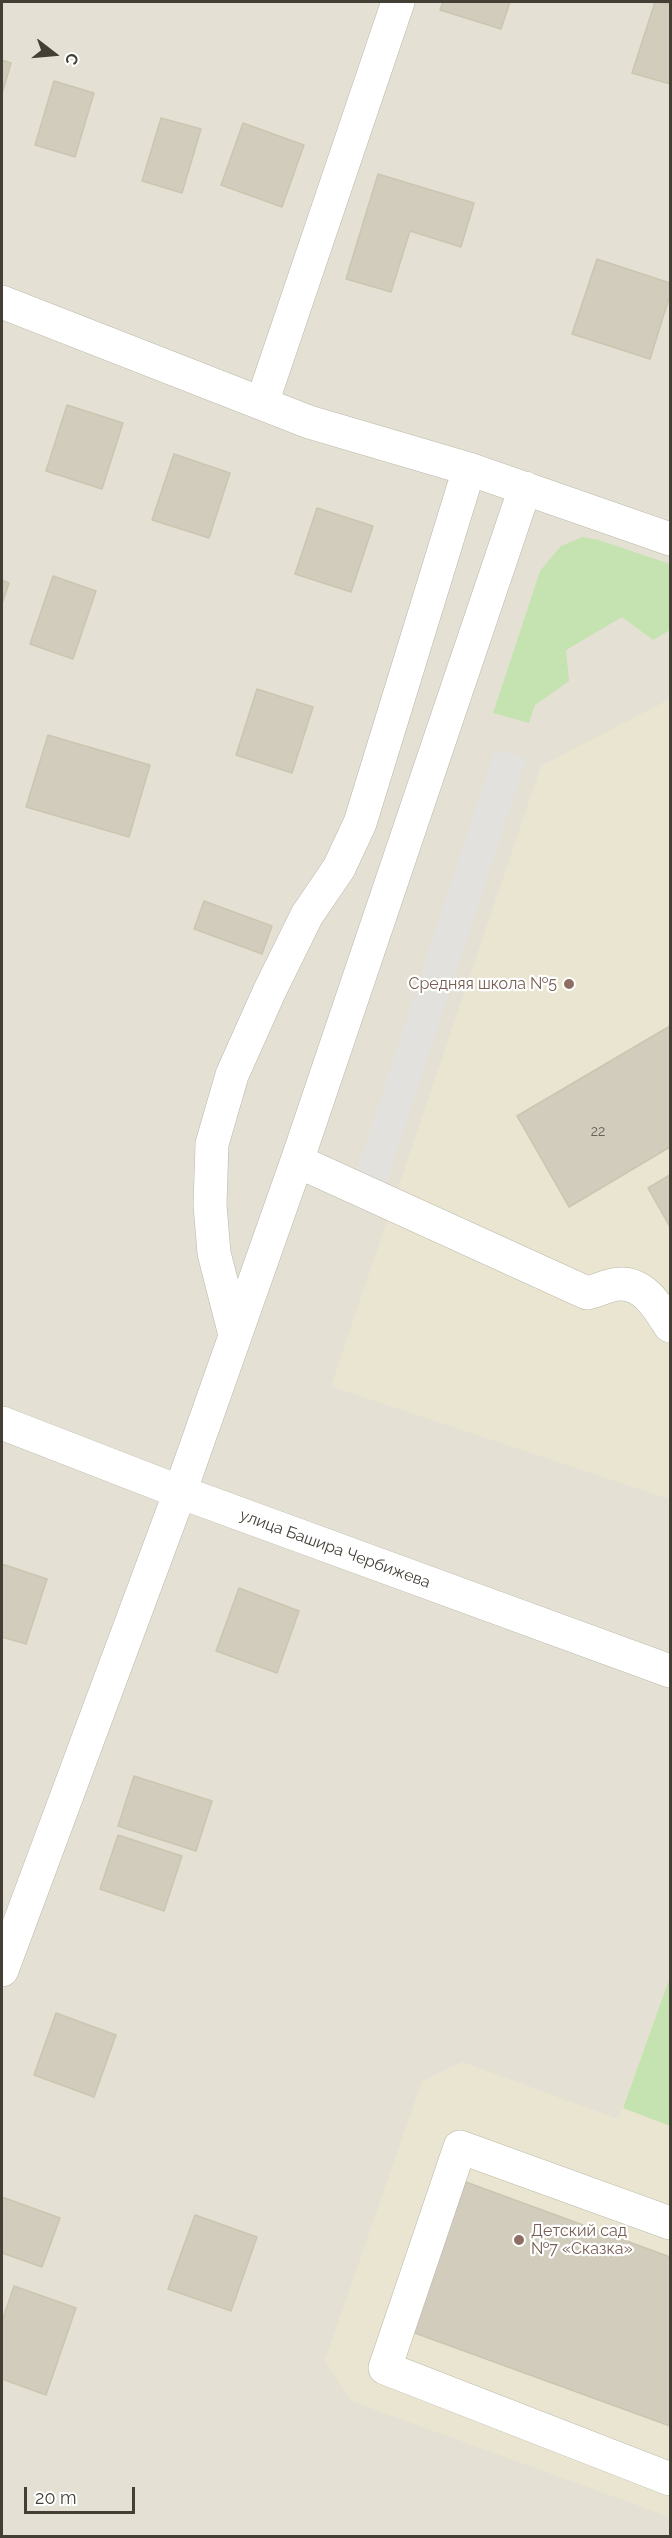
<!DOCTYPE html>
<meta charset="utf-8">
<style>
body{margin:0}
#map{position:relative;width:672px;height:2538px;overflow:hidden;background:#f1efe5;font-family:Raleway,sans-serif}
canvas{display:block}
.frame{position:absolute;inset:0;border:3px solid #433f35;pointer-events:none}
.north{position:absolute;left:24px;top:24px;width:60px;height:60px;-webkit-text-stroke:4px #fff;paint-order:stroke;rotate:106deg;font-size:16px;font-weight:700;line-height:24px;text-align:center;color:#433f35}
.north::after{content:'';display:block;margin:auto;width:21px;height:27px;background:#433f35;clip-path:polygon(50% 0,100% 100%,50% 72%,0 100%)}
.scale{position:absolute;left:24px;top:2487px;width:111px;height:27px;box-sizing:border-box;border:3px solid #433f35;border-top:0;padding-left:8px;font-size:18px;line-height:21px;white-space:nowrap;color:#433f35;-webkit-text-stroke:4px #fff;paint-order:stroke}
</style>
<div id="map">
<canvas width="672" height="2538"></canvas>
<div class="frame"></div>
<div class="north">С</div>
<div class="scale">20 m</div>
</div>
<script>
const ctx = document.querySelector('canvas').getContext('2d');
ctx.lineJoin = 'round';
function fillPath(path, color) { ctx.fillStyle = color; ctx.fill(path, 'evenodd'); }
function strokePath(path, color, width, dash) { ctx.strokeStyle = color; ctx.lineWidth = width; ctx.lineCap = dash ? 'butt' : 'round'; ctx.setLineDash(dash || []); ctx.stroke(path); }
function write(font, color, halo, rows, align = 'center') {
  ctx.font = font + ' Raleway,sans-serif'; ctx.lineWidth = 4.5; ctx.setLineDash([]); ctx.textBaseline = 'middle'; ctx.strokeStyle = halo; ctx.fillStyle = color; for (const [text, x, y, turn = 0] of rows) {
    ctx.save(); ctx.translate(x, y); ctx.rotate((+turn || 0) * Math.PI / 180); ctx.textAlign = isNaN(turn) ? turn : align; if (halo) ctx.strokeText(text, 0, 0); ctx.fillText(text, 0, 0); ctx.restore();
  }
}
fillPath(new Path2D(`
 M2 2H670V2536H2Z`), '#e4e1d4');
fillPath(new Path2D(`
 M670 699V1499L331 1386 541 766Z
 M670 1977V2517L351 2401 325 2360 422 2081 462 2062 618 2119Z`), '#e9e5d0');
fillPath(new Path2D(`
 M583 537 599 540 670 564V630L653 640 622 617 566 650 569 681 535 705 529 723 493 713 540 571 561 546Z
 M670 1977V2126L623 2108Z`), '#c5e2b1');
fillPath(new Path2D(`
 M495 749 526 759 386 1184 356 1174Z`), '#e2e1dd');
const building = new Path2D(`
 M443 2H510L501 29 440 10Z
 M655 2 670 4V84L632 73Z
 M2 60 11 63 2 94Z
 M54 81 94 93 75 157 35 145Z
 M161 118 201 129 182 193 142 181Z
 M243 123 304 145 282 207 221 185Z
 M378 174 474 203 461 247 410 231 391 292 346 279Z
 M597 259 670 283V295L650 359 572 334Z
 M67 405 123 423 102 489 46 471Z
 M174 454 230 473 209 538 152 520Z
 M317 508 373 526 351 592 295 574Z
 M53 576 96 591 73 659 30 644Z
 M2 580 9 583 2 604Z
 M257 689 313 707 292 773 236 755Z
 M48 735 150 765 129 837 26 807Z
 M204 901 272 926 262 954 194 929Z
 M670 1026V1147L569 1207 517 1116Z
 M670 1175V1227L648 1188Z
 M2 1564 47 1579 26 1644 2 1637Z
 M239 1588 299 1611 277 1673 216 1651Z
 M134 1776 212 1801 196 1851 118 1826Z
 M118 1835 182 1856 164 1911 100 1889Z
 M56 2013 116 2035 94 2097 34 2075Z
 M466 2182 670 2257V2426L412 2332Z
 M2 2197 60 2218 42 2267 2 2253Z
 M195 2215 257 2237 231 2311 168 2289Z
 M14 2286 76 2308 46 2395 2 2379V2321Z`);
fillPath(building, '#d1ccbc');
strokePath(building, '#ccc5b0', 1.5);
const minor = new Path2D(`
 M2 302 309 422 469 469 670 539
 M262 403 398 2
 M297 1161 587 1293C597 1291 610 1284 620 1284 645 1283 659 1309 670 1326
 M235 1335 214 1253 210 1205 212 1144 232 1075 270 990 307 915 339 868 360 823 469 469
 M2 1423 180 1492 670 1671
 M2 1970 180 1492 297 1161 525 488
 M670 2223 460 2147 385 2368 670 2479`);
strokePath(minor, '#bbb8a9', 34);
strokePath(minor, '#fff', 33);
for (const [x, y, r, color] of [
 [569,984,6,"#8d6e63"],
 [519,2240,6,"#8d6e63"]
]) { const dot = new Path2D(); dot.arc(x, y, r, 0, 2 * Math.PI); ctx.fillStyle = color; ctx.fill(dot); strokePath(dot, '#fff', 2); }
write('14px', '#666257', null, [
 ["22",598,1132]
]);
write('16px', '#785e54', '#fff', [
 ["Средняя школа №5",557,984],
 ["Детский сад",531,2231,"left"],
 ["№7 «Сказка»",531,2249,"left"]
], 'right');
write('16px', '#433f35', '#fff', [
 ["улица Башира Чербижева",335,1549,20]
]);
</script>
